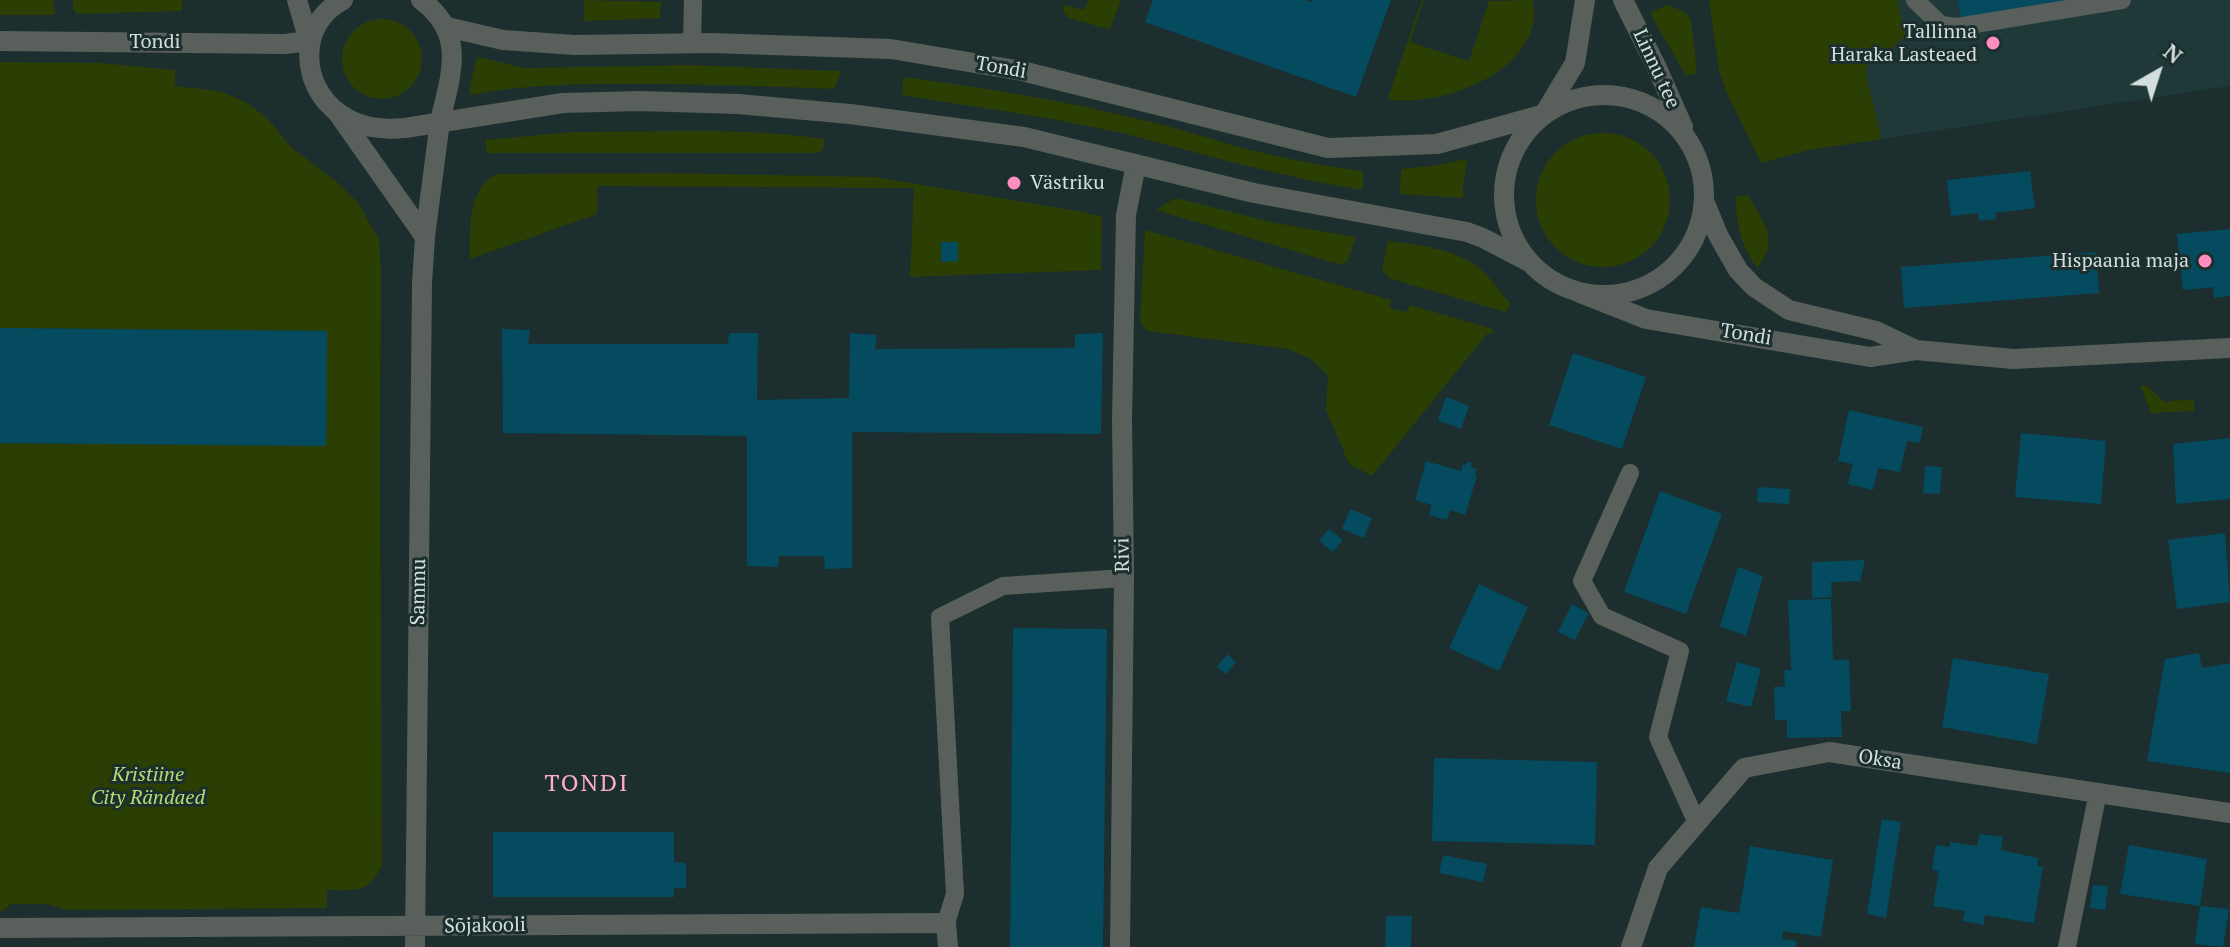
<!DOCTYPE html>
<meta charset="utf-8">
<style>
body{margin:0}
#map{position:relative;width:2230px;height:947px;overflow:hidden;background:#1c2e2e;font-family:"PT Serif",serif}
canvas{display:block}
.north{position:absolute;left:2118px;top:32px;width:80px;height:80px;-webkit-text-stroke:6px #1c2e2e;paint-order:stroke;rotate:39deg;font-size:22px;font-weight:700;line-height:32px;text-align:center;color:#d3dfde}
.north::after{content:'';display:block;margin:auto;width:28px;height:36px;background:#d3dfde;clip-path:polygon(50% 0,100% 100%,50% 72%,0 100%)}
</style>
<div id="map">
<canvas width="2230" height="947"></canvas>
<div class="north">N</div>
</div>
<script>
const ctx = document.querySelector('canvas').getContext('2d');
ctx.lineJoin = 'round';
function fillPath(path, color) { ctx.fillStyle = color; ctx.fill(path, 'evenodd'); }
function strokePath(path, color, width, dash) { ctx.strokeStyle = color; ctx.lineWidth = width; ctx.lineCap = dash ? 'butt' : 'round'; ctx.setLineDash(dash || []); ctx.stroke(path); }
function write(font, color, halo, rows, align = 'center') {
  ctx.font = font + ' "PT Serif",serif'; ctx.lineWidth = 6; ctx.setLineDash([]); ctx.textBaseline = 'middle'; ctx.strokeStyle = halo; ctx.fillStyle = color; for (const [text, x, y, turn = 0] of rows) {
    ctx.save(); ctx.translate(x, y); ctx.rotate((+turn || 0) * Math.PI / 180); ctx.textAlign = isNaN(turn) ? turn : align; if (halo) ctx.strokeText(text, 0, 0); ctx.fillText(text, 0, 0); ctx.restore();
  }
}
fillPath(new Path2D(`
 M1735 0H2230V86L1809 150Z`), '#1e3938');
fillPath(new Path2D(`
 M0 0H53L55 15H0Z
 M73 0H182V11L77 14 73 9Z
 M584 0 661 2 660 18 584 21Z
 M1088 0H1121L1110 30 1069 18 1064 13 1063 4 1084 10Z
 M1422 0H1424L1410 42 1469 61 1489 1 1533 0C1533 6 1535 13 1534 19 1525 77 1442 105 1391 100L1388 97Z
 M1709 0H1897L1906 35 1885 55 1871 57 1865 71 1882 139 1809 150 1761 163 1725 89 1719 70Z
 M1667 5 1683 11 1691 19 1697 73 1686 76 1650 13Z
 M342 59a40 40 0 1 1 80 0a40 40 0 1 1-80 0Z
 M479 57 524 68 691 65 841 71 835 89C767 86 699 84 631 84 577 84 526 84 472 95L469 93 476 60Z
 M0 62 100 63 175 70V86L220 91 246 102 267 118 291 147 338 183 358 203 379 239 381 272 380 460 382 866C368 894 355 890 327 890V908L66 910 49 904H11L3 911H0V443L325 446 326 331 0 328Z
 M903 77C988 88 1072 102 1155 123 1185 130 1214 140 1243 148 1283 158 1322 166 1363 171V190L1316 182 1239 164 1122 133 1052 119 902 95Z
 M572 132C655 132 743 127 824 139L823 150 817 153H487L485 140Z
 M1536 200a67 67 0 1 1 134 0a67 67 0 1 1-134 0Z
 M1467 159 1463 186V198L1400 194 1401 169 1431 166Z
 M664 173 874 177 1083 212 1102 217 1101 270 910 277 914 188 598 186 597 214 470 259C470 232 467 185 498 174Z
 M1736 196H1749C1764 225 1781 239 1757 268 1741 246 1736 223 1736 196Z
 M1173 199H1180L1275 223 1356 237 1348 261 1341 265 1156 210Z
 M1145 230 1391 300 1390 308 1407 312 1410 305 1490 328 1495 332 1487 334 1372 476 1349 464 1326 410 1328 376 1311 359 1288 349 1147 331 1140 322Z
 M1388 241C1419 245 1451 248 1478 267 1490 276 1500 293 1511 304L1505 312 1391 279 1382 271Z
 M2140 386H2147L2165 402 2194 399V411L2151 413Z`), '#2b3e04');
fillPath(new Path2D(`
 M1153 0H1306L1312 2 1313 0H1391L1356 97 1145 22Z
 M1958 0H2073L1961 20Z
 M2030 171 2035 208 1995 213 1996 219 1979 221 1978 213 1951 216 1947 180Z
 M2230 229V296L2214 298 2213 287 2183 290 2177 234Z
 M941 242H958V261L941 262Z
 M2096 252 2099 293 1904 308 1901 267Z
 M0 328 327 331 326 446 0 443Z
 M502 329 530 330 528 344H728L729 333H758L757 400 849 398 850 333 877 335 875 349 1075 348V334L1103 333 1101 434 852 432V568L825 569 824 557 818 556H779L778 567 747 566V436L503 433Z
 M1573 353 1646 377 1622 449 1549 425Z
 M1446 397 1469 406 1461 429 1438 420Z
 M1849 410 1923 427 1920 443 1907 441 1900 472 1878 468 1873 490 1848 484 1853 464 1838 461Z
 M2021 433 2106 441 2101 504 2015 497Z
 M2230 438V499L2176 504 2173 444Z
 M1426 461 1461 471 1463 464 1466 465 1467 462 1472 463 1471 467 1476 469 1475 475 1477 476 1465 515 1450 510 1447 520 1429 515 1432 505 1415 500Z
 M1925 466 1942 467 1940 494 1923 493Z
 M1758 487 1790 489 1789 504 1757 502Z
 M1660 491 1722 514 1686 614 1624 592Z
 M1350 509 1372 518 1364 538 1342 529Z
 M1329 529 1343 540 1333 552 1319 541Z
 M2225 533 2230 602 2177 609 2168 540Z
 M1865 560 1860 581 1831 582 1832 597 1812 598V562Z
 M1738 567 1763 576 1746 636 1720 626Z
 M1479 584 1528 607 1499 671 1449 648Z
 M1831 599 1833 660H1849L1851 711H1841L1842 737 1787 738V720H1775L1774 687H1785L1784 670H1791L1788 600Z
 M1572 604 1589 613 1575 640 1558 632Z
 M1013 628 1107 629 1103 947H1010Z
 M2199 653 2202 668 2230 663V773L2147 761 2165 659Z
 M1227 654 1236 662 1226 674 1217 667Z
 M1953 658 2049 674 2037 744 1942 727Z
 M1737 662 1761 669 1751 707 1726 701Z
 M1434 758 1597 762 1595 845 1432 841Z
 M1882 819 1901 822 1886 918 1867 914Z
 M493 832H674V862L686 863V888H674V897H493Z
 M1980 834 2003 837 2001 850 2038 858 2037 866 2043 867 2034 923 1985 915 1984 925 1963 921 1965 911 1933 906 1939 871 1932 870 1936 845 1950 847V842L1977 846Z
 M2129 845 2207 859 2200 906 2120 894Z
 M1750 846 1833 860 1821 937 1783 931 1782 939 1797 941 1796 947H1694L1701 907 1739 913Z
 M1443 855 1487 864 1483 882 1439 873Z
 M2093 885 2108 886 2105 910 2090 908Z
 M2200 906 2229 909 2223 947 2195 944Z
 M1386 916H1412L1411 947H1385Z`), '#054b5f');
strokePath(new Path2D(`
 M1915 0 1941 25 1957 27 2122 0
 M692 44 693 0
 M1630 473 1582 581 1602 616 1680 651 1658 737 1697 823
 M946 923 955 894 940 617 1003 586 1124 578
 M2067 947 2098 792`), '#59605b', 18);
strokePath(new Path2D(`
 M297 0 309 41
 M337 112 425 237
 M0 928 946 923 948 947
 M415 947 422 283 425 237 440 121
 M1120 947 1124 578 1122 419 1126 215 1136 164
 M1631 947 1658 868 1744 768 1829 752 2230 813`), '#59605b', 20);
strokePath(new Path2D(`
 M343 0C298 23 299 86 340 114 360 128 381 130 405 128L563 103 639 101 738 104 850 114 1024 137 1254 193 1467 232 1483 238 1529 262
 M421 0C467 34 451 74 440 121
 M1623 0 1657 68 1683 127
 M447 27 503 40 575 45 711 43 891 49 1022 71 1328 148 1437 144 1545 114
 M0 41 285 44 309 41
 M1504 195a100 100 0 1 1 200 0a100 100 0 1 1-200 0Z
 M1546 111 1575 63 1585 0
 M1705 203 1718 235 1738 270 1754 287 1789 310 1876 331 1916 350
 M1580 293 1646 319 1870 357 1916 350 2013 359 2230 348`), '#59605b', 20);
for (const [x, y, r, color] of [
 [1993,43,8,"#fd8ebe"],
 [1014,183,8,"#fd8ebe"],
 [2205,261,8,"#fd8ebe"]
]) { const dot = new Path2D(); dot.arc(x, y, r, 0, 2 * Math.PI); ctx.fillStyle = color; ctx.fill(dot); strokePath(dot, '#1c2e2e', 3); }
write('20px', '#d3dfde', '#1c2e2e', [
 ["Tallinna",1977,32],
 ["Haraka Lasteaed",1977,55],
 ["Västriku",1030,183,"left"],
 ["Hispaania maja",2189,261]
], 'right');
write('20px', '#d3dfde', '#1c2e2e', [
 ["Tondi",155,42],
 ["Tondi",1001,68,10],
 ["Linnu tee",1656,69,65],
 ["Tondi",1746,335,9],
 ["Rivi",1123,555,-91],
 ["Sammu",419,592,-89],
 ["Oksa",1880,760,9],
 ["Sõjakooli",485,926,-1]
]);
write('italic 20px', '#b3de70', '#1c2e2e', [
 ["Kristiine",148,775],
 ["City Rändaed",148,798]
]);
ctx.letterSpacing = '2px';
write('24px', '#fcadcd', '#1c2e2e', [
 ["TONDI",587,784]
]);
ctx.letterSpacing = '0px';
</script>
